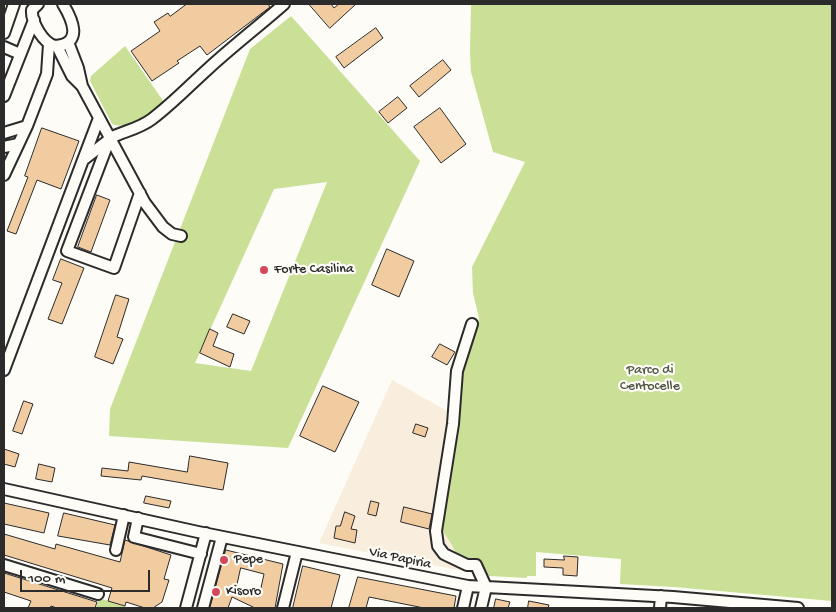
<!DOCTYPE html>
<style>
body{margin:0}
#map{position:relative;width:836px;height:612px;overflow:hidden;background:#fdfcf7;font-family:"Gochi Hand",sans-serif}
canvas{display:block}
.frame{position:absolute;inset:0;border:5px solid #2b2b2b;pointer-events:none}
.scale{position:absolute;left:20px;top:570px;width:130px;height:22px;box-sizing:border-box;border:2px solid #2b2b2b;border-top:0;padding-left:6px;font-size:15px;line-height:18px;white-space:nowrap;color:#2b2b2b;-webkit-text-stroke:4px #fdfcf7;paint-order:stroke}
</style>
<div id="map">
<canvas width="836" height="612"></canvas>
<div class="frame"></div>
<div class="scale">100 m</div>
</div>
<script>
const ctx = document.querySelector('canvas').getContext('2d');
ctx.lineJoin = 'round';
function fillPath(path, color) { ctx.fillStyle = color; ctx.fill(path, 'evenodd'); }
function strokePath(path, color, width, dash) { ctx.strokeStyle = color; ctx.lineWidth = width; ctx.lineCap = dash ? 'butt' : 'round'; ctx.setLineDash(dash || []); ctx.stroke(path); }
function write(font, color, halo, rows, align = 'center') {
  ctx.font = font + ' "Gochi Hand",sans-serif'; ctx.lineWidth = 4.5; ctx.setLineDash([]); ctx.textBaseline = 'middle'; ctx.strokeStyle = halo; ctx.fillStyle = color; for (const [text, x, y, turn = 0] of rows) {
    ctx.save(); ctx.translate(x, y); ctx.rotate((+turn || 0) * Math.PI / 180); ctx.textAlign = isNaN(turn) ? turn : align; if (halo) ctx.strokeText(text, 0, 0); ctx.fillText(text, 0, 0); ctx.restore();
  }
}
fillPath(new Path2D(`
 M392 380 458 417 456 440 442 530 452 545 457 556 476 565 489 576 319 543Z`), '#f9eedd');
fillPath(new Path2D(`
 M471 4H832V601L674 587 620 584 621 559 536 552V576H527V578L489 576 476 565 457 556 452 545 442 530 456 440 461 378 479 318 473 293 472 267 525 162 493 152 471 72 470 52Z
 M291 16 420 161 288 448 109 436 110 409 250 49ZM327 182 251 371 195 363 274 189Z
 M125 46 164 102C150 112 131 131 112 124L90 81 91 76Z
 M99 598 130 608H96Z`), '#c9e096');
const building = new Path2D(`
 M187 4H268L270 7 207 55 200 46 177 61 179 63 152 81 131 51 160 31 154 22 168 13 170 16Z
 M309 4H331L334 8 339 4H356L330 28Z
 M376 28 383 38 344 68 336 57Z
 M443 60 451 70 419 97 410 86Z
 M398 97 407 108 388 123 379 112Z
 M440 108 466 144 441 163 414 127Z
 M42 128 79 141 61 189 37 180 16 234 7 231 28 177 25 176Z
 M97 195 110 200 91 252 78 247Z
 M387 249 414 261 399 297 372 285Z
 M61 259 84 268 62 324 48 319 62 283 53 280Z
 M116 295 129 299 117 337 123 339 113 364 95 357Z
 M233 314 250 321 244 334 227 327Z
 M210 329 218 333 213 346 234 354 230 367 200 353Z
 M440 344 455 352 447 365 432 357Z
 M323 386 359 402 335 452 300 436Z
 M24 401 33 404 22 434 13 431Z
 M416 424 428 428 425 437 413 433Z
 M4 449 19 454 15 467 4 464Z
 M190 456 228 463 223 490 142 476 141 480 101 476 102 468 128 471 129 462 187 472Z
 M39 464 55 468 52 482 36 479Z
 M146 496 171 501 169 508 144 503Z
 M371 501 379 503 376 516 368 514Z
 M4 503 49 513 44 533 4 524Z
 M404 507 432 514 429 529 401 522Z
 M345 512 355 516 351 529 357 530 355 543 334 538 336 526H340Z
 M64 513 115 525 110 545 58 536Z
 M4 534 55 549 56 544 120 562 125 540 171 555 164 579 169 580 162 602 153 608H145L126 602 125 606 108 601 112 588 4 555Z
 M226 550 283 564 275 608H255L232 597 228 608H210ZM241 568 264 574 259 597 237 586Z
 M564 556 578 557 577 576 563 575V568L544 567V559L564 560Z
 M303 566 340 575 331 608H293Z
 M4 573 97 602 95 608H57L51 606 50 608H28L31 601 4 592Z
 M358 577 456 596 454 608H424L369 597 366 608H349Z
 M496 599 510 602 508 608H494Z
 M529 601 549 605 548 608H528Z`);
fillPath(building, '#f1cca1');
strokePath(building, '#2b2b2b', 1);
const minor = new Path2D(`
 M38 4 32 10C31 22 43 43 55 46 84 44 72 19 63 4
 M4 33 14 4
 M68 42 78 68 82 86
 M57 46 72 76 82 86 145 203 163 227 172 234 181 236
 M4 47 20 54
 M4 96 34 20
 M99 118 83 160 110 139
 M4 133 27 126
 M4 147 18 144
 M4 175 27 126 47 74 49 44
 M140 193 114 268 67 251 110 138C124 131 139 129 152 119 172 104 190 85 209 68 233 46 259 26 284 4
 M472 324 457 371 453 424 436 531 438 546 444 554 467 565H476L486 587
 M4 370 83 160
 M4 489 198 532 468 586 673 597 798 608
 M138 518 134 537 201 554
 M116 550 124 515
 M4 565 98 594
 M186 608 206 533
 M203 608 222 537
 M283 608 297 552
 M463 608 468 586
 M481 608 486 587
 M660 608 661 596`);
strokePath(minor, '#2b2b2b', 14);
strokePath(minor, '#fdfcf7', 10);
for (const [x, y, r, color] of [
 [264,270,5,"#d1495b"],
 [224,560,5,"#d1495b"],
 [216,592,5,"#d1495b"]
]) { const dot = new Path2D(); dot.arc(x, y, r, 0, 2 * Math.PI); ctx.fillStyle = color; ctx.fill(dot); strokePath(dot, '#fdfcf7', 2); }
write('14px', '#2b2b2b', '#fdfcf7', [
 ["Forte Casilina",274,270],
 ["Pepe",234,560],
 ["Kisoro",226,592]
], 'left');
write('14px', '#525846', '#fdfcf7', [
 ["Parco di",650,371],
 ["Centocelle",650,387]
]);
write('14px', '#2b2b2b', '#fdfcf7', [
 ["Via Papiria",400,559,12]
]);
</script>
